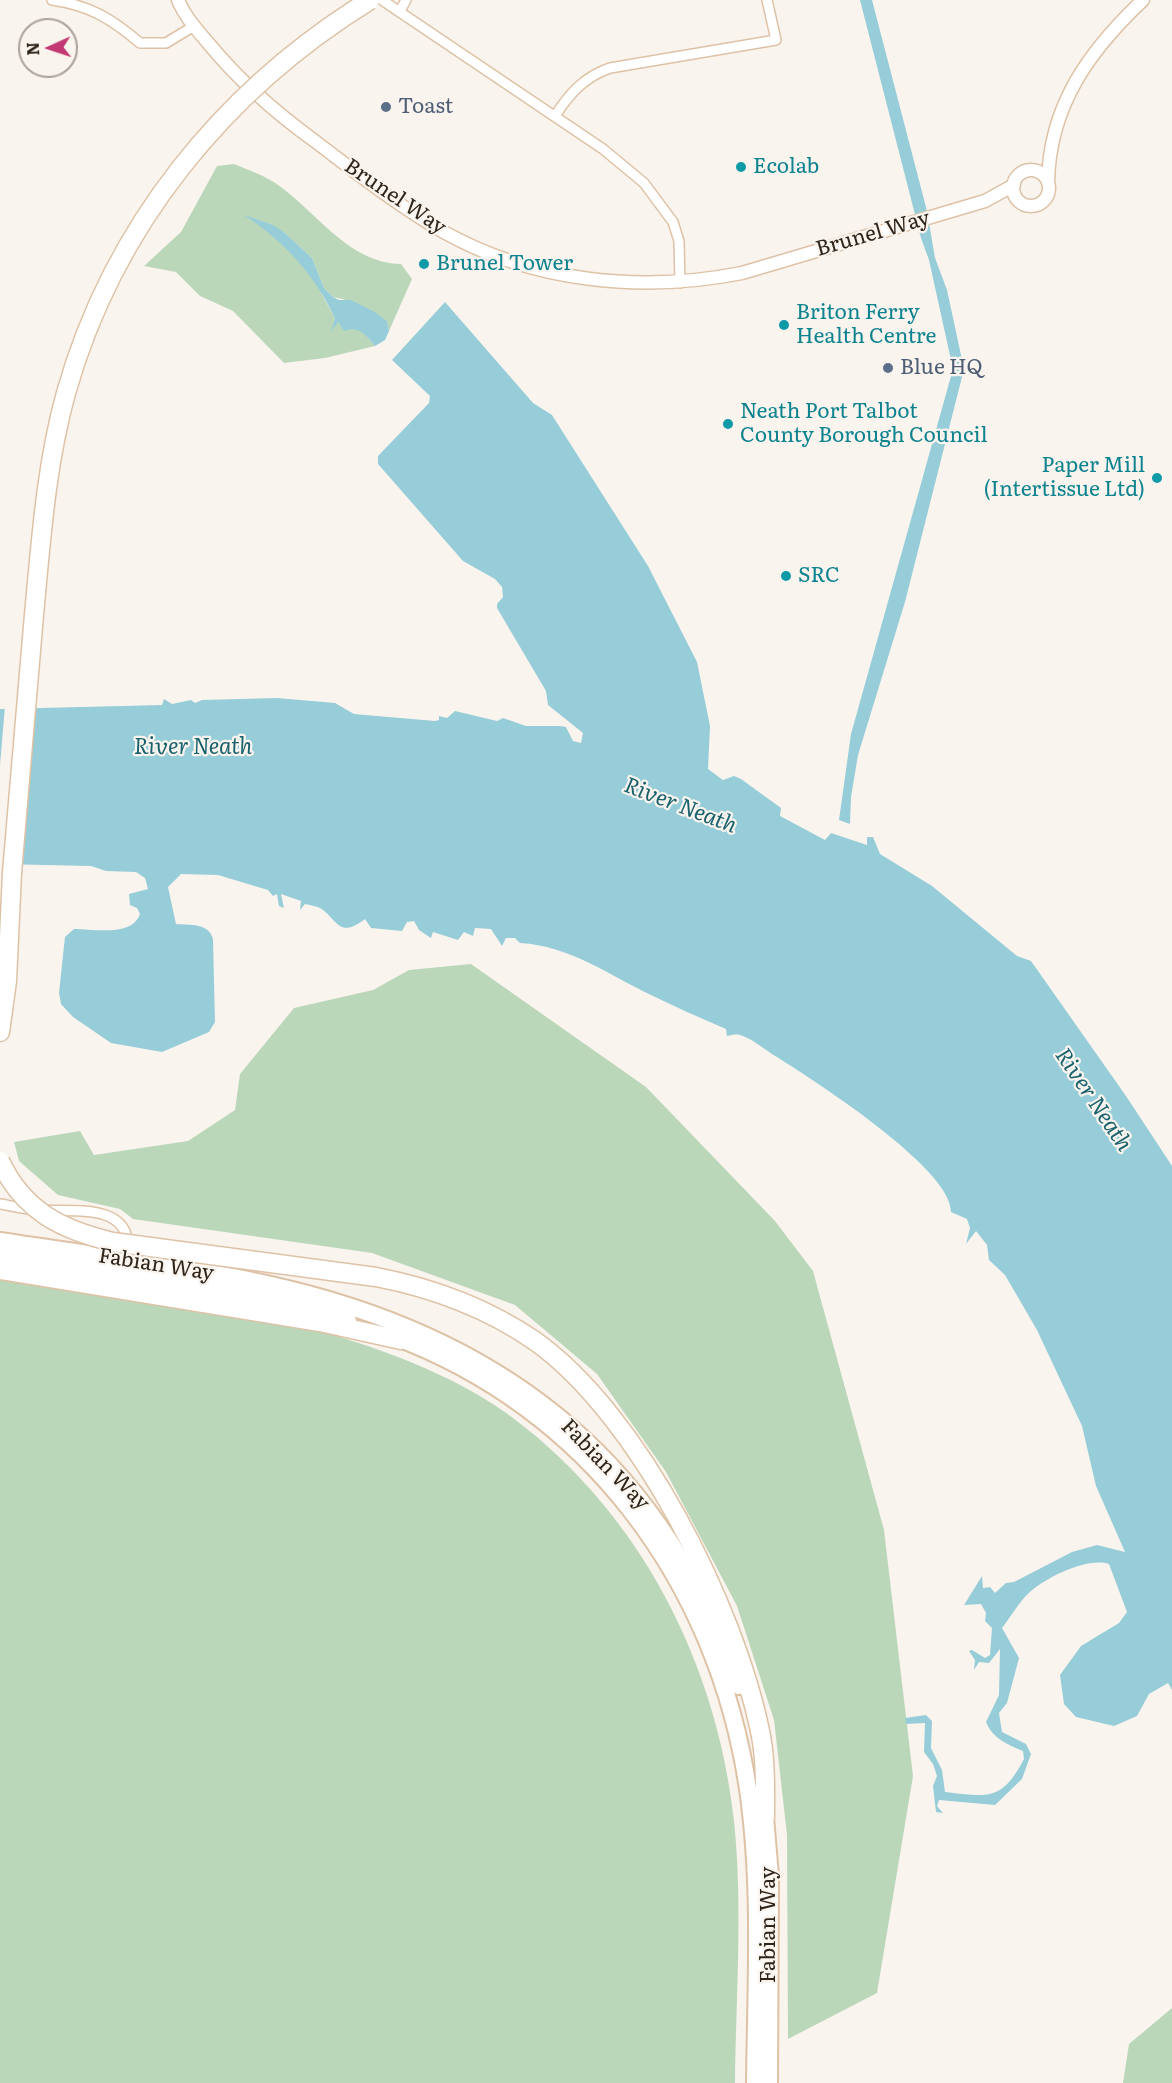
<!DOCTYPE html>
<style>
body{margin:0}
#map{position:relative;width:1172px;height:2083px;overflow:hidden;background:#faf4ef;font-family:Literata,serif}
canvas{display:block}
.north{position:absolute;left:18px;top:18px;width:60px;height:60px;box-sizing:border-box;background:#faf4ef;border:2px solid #a9a199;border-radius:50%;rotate:267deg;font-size:16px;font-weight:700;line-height:24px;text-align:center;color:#2f2419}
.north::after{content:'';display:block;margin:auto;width:21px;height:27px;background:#c13872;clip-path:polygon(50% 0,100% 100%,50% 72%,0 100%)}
</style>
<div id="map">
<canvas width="1172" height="2083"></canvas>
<div class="north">N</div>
</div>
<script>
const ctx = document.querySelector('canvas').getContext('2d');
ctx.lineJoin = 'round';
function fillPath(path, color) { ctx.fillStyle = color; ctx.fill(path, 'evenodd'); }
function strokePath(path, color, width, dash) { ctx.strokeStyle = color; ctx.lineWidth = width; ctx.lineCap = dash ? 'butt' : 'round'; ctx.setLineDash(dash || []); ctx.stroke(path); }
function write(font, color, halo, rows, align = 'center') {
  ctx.font = font + ' Literata,serif'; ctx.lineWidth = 4.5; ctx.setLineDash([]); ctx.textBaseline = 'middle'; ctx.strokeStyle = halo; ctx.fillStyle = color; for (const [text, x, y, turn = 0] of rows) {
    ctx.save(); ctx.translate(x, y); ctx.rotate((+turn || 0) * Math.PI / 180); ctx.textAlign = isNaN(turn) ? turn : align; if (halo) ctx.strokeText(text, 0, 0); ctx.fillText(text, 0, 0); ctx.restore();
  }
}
fillPath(new Path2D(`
 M234 164C246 169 260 174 272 181 314 207 346 263 401 264L412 279 389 331 387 321 346 300 333 297 324 288 312 258 285 233 247 217 274 234 310 273 335 318 333 329 337 321 363 331 375 346 325 358 284 363 233 311 200 296 176 272 144 266 181 232 217 166Z
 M471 964 646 1087 775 1221 813 1271 884 1530 913 1776 877 1993 788 2039 787 1835 774 1720 737 1606 666 1472 597 1374 515 1305 372 1253 133 1219 120 1209 58 1195 19 1161 14 1142 80 1131 94 1155 188 1141 235 1110 240 1074 294 1008 373 990 409 970Z
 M0 1278C65 1288 131 1299 196 1309 242 1316 289 1321 334 1335 395 1354 461 1379 513 1418 641 1514 717 1664 734 1821 743 1908 736 1996 735 2083H0Z
 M1172 2008V2083H1123L1129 2044Z`), '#bbd7ba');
fillPath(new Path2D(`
 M860 0H872L927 211 935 258 947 290 964 369 905 602 858 755 851 797 850 824 839 820 851 734 953 369 929 260 921 238Z
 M244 215 273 225 285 233 312 258 324 288 333 297 339 300H351L373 311 387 321 389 331 385 340 375 346C366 335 359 325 344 331L338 322 331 332 335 318C314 274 284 241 244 215Z
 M445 302 533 403 552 415 648 566 697 662 710 726 708 769 723 780 734 776 741 779 781 808 780 816 825 840 831 833 867 845V837H873L880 854 932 886 1017 956 1031 961 1126 1096 1172 1166V1690L1168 1683 1149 1694 1137 1716 1114 1726 1076 1717 1064 1704 1060 1675 1081 1646 1119 1623 1127 1612 1109 1564C1088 1557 1049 1576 1031 1591 1020 1600 1011 1617 1002 1628L1019 1658 1007 1703 999 1713 1002 1732 1026 1744 1031 1754 1022 1779 995 1805 939 1800 937 1806 943 1813 936 1812 933 1786 937 1776 933 1764 924 1752 925 1723 906 1724 905 1718 926 1715 932 1721 931 1748 942 1770 945 1792C989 1797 1002 1801 1024 1759L1023 1751C1007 1744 993 1739 986 1722L999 1695 1000 1649 989 1663 979 1662 974 1670 975 1660 969 1651 972 1650 985 1658 990 1655 992 1628 985 1621 986 1613 981 1604 964 1605 982 1576 983 1588 990 1587 995 1593 1006 1583 1014 1582 1072 1552 1097 1545 1125 1552 1096 1486 1082 1426 1037 1330 1005 1275 989 1260 987 1245 976 1231 966 1244 970 1228 967 1219 951 1212C952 1168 809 1077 772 1054 763 1048 751 1038 740 1035 737 1034 731 1035 727 1036L726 1029C701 1018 675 1007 651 995 607 974 570 946 520 943L515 938H506L502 946 491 929 475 928 473 936 464 932 458 940 433 932 431 938 419 930 414 921 407 922 402 931 371 928 365 919C338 940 337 918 320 908 316 906 310 905 305 904L300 910 301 901 281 894 284 908 279 906 277 894 273 896 268 890 218 875 181 874 168 887 176 924C190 925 209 923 213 939L215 1022 209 1032 162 1052 111 1043 73 1017 61 1004 59 993 65 937 74 929C95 929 132 937 140 914L137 908 130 905 129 894 148 889 145 878 136 872 106 871 91 866 0 864V709L162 705 164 699 172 704 191 700 195 703 202 700 277 698 335 703 354 714 435 721 439 720V716L447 718 455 711 497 721 503 718 526 726H560L566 727 573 741 581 743 583 733 548 705 546 691 497 608V604L503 597 502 587 495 579 463 561 378 464V456L429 403 430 396 392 360Z`), '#96cdd8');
fillPath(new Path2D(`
 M5 706H36L22 869 0 867V765Z`), '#faf4ef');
const minor = new Path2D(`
 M52 0C89 5 112 19 140 43H166L194 26
 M382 0 603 149 644 183 673 222 679 241 680 283
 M400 11 406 0
 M555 116C569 94 584 77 610 68L776 40 767 0
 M0 1204C12 1206 25 1209 37 1210 68 1213 127 1201 128 1246`);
const tertiary = new Path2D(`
 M178 0C185 17 197 30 209 44 241 83 276 113 316 142 357 173 397 205 442 231 532 282 641 293 742 273L985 201 1014 185
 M1013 188a18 18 0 1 1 36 0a18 18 0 1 1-36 0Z
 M1048 183C1049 106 1089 51 1143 0`);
const trunk = new Path2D(`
 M0 1241C96 1256 194 1266 288 1289 510 1343 664 1467 739 1686
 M0 1256C116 1274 236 1285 348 1321
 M390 1335C589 1408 717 1582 748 1789 762 1886 756 1985 755 2083
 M764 1805 770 1876 769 2083`);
const motorway = new Path2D(`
 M0 1032 7 981 12 873
 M0 1270 320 1322 401 1340
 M535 1341C640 1416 734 1606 760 1731 766 1759 765 1789 765 1817`);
strokePath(minor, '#dec2a6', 12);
strokePath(tertiary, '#dec2a6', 15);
strokePath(trunk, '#dec2a6', 20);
strokePath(motorway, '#dec2a6', 21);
strokePath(minor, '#fff', 9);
strokePath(tertiary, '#fff', 12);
strokePath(trunk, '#fff', 16);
strokePath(motorway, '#fff', 18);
const motorwayBridge = new Path2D(`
 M12 873C20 787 27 701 34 615 41 540 46 465 66 393 113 226 224 90 370 0
 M0 1161C23 1211 62 1230 113 1242L376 1277C433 1288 487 1308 535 1341`);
strokePath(motorwayBridge, '#dec2a6', 21, []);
strokePath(motorwayBridge, '#fff', 18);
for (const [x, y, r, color] of [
 [386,107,6,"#5c6f8a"],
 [741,167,6,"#0f9aa8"],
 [424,264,6,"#0f9aa8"],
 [784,325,6,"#0f9aa8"],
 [888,368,6,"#5c6f8a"],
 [728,424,6,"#0f9aa8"],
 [1157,478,6,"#0f9aa8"],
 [786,576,6,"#0f9aa8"]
]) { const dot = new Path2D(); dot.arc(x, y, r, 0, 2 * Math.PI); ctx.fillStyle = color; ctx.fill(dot); strokePath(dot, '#faf4ef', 2); }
write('21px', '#4e5e75', '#faf4ef', [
 ["Toast",398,107],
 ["Blue HQ",900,368]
], 'left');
write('21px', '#0d838f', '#faf4ef', [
 ["Ecolab",753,167],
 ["Brunel Tower",436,264],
 ["Briton Ferry",796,313],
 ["Health Centre",796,337],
 ["Neath Port Talbot",740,412],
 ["County Borough Council",740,436],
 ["Paper Mill",1145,466,"right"],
 ["(Intertissue Ltd)",1145,490,"right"],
 ["SRC",798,576]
], 'left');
write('21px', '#2f2419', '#faf4ef', [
 ["Brunel Way",395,197,34],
 ["Brunel Way",873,234,-16],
 ["Fabian Way",156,1265,9],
 ["Fabian Way",605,1465,46],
 ["Fabian Way",769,1925,-90]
]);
write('italic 22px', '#19626d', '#faf4ef', [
 ["River Neath",193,748],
 ["River Neath",680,806,21],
 ["River Neath",1093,1100,56]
]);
</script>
